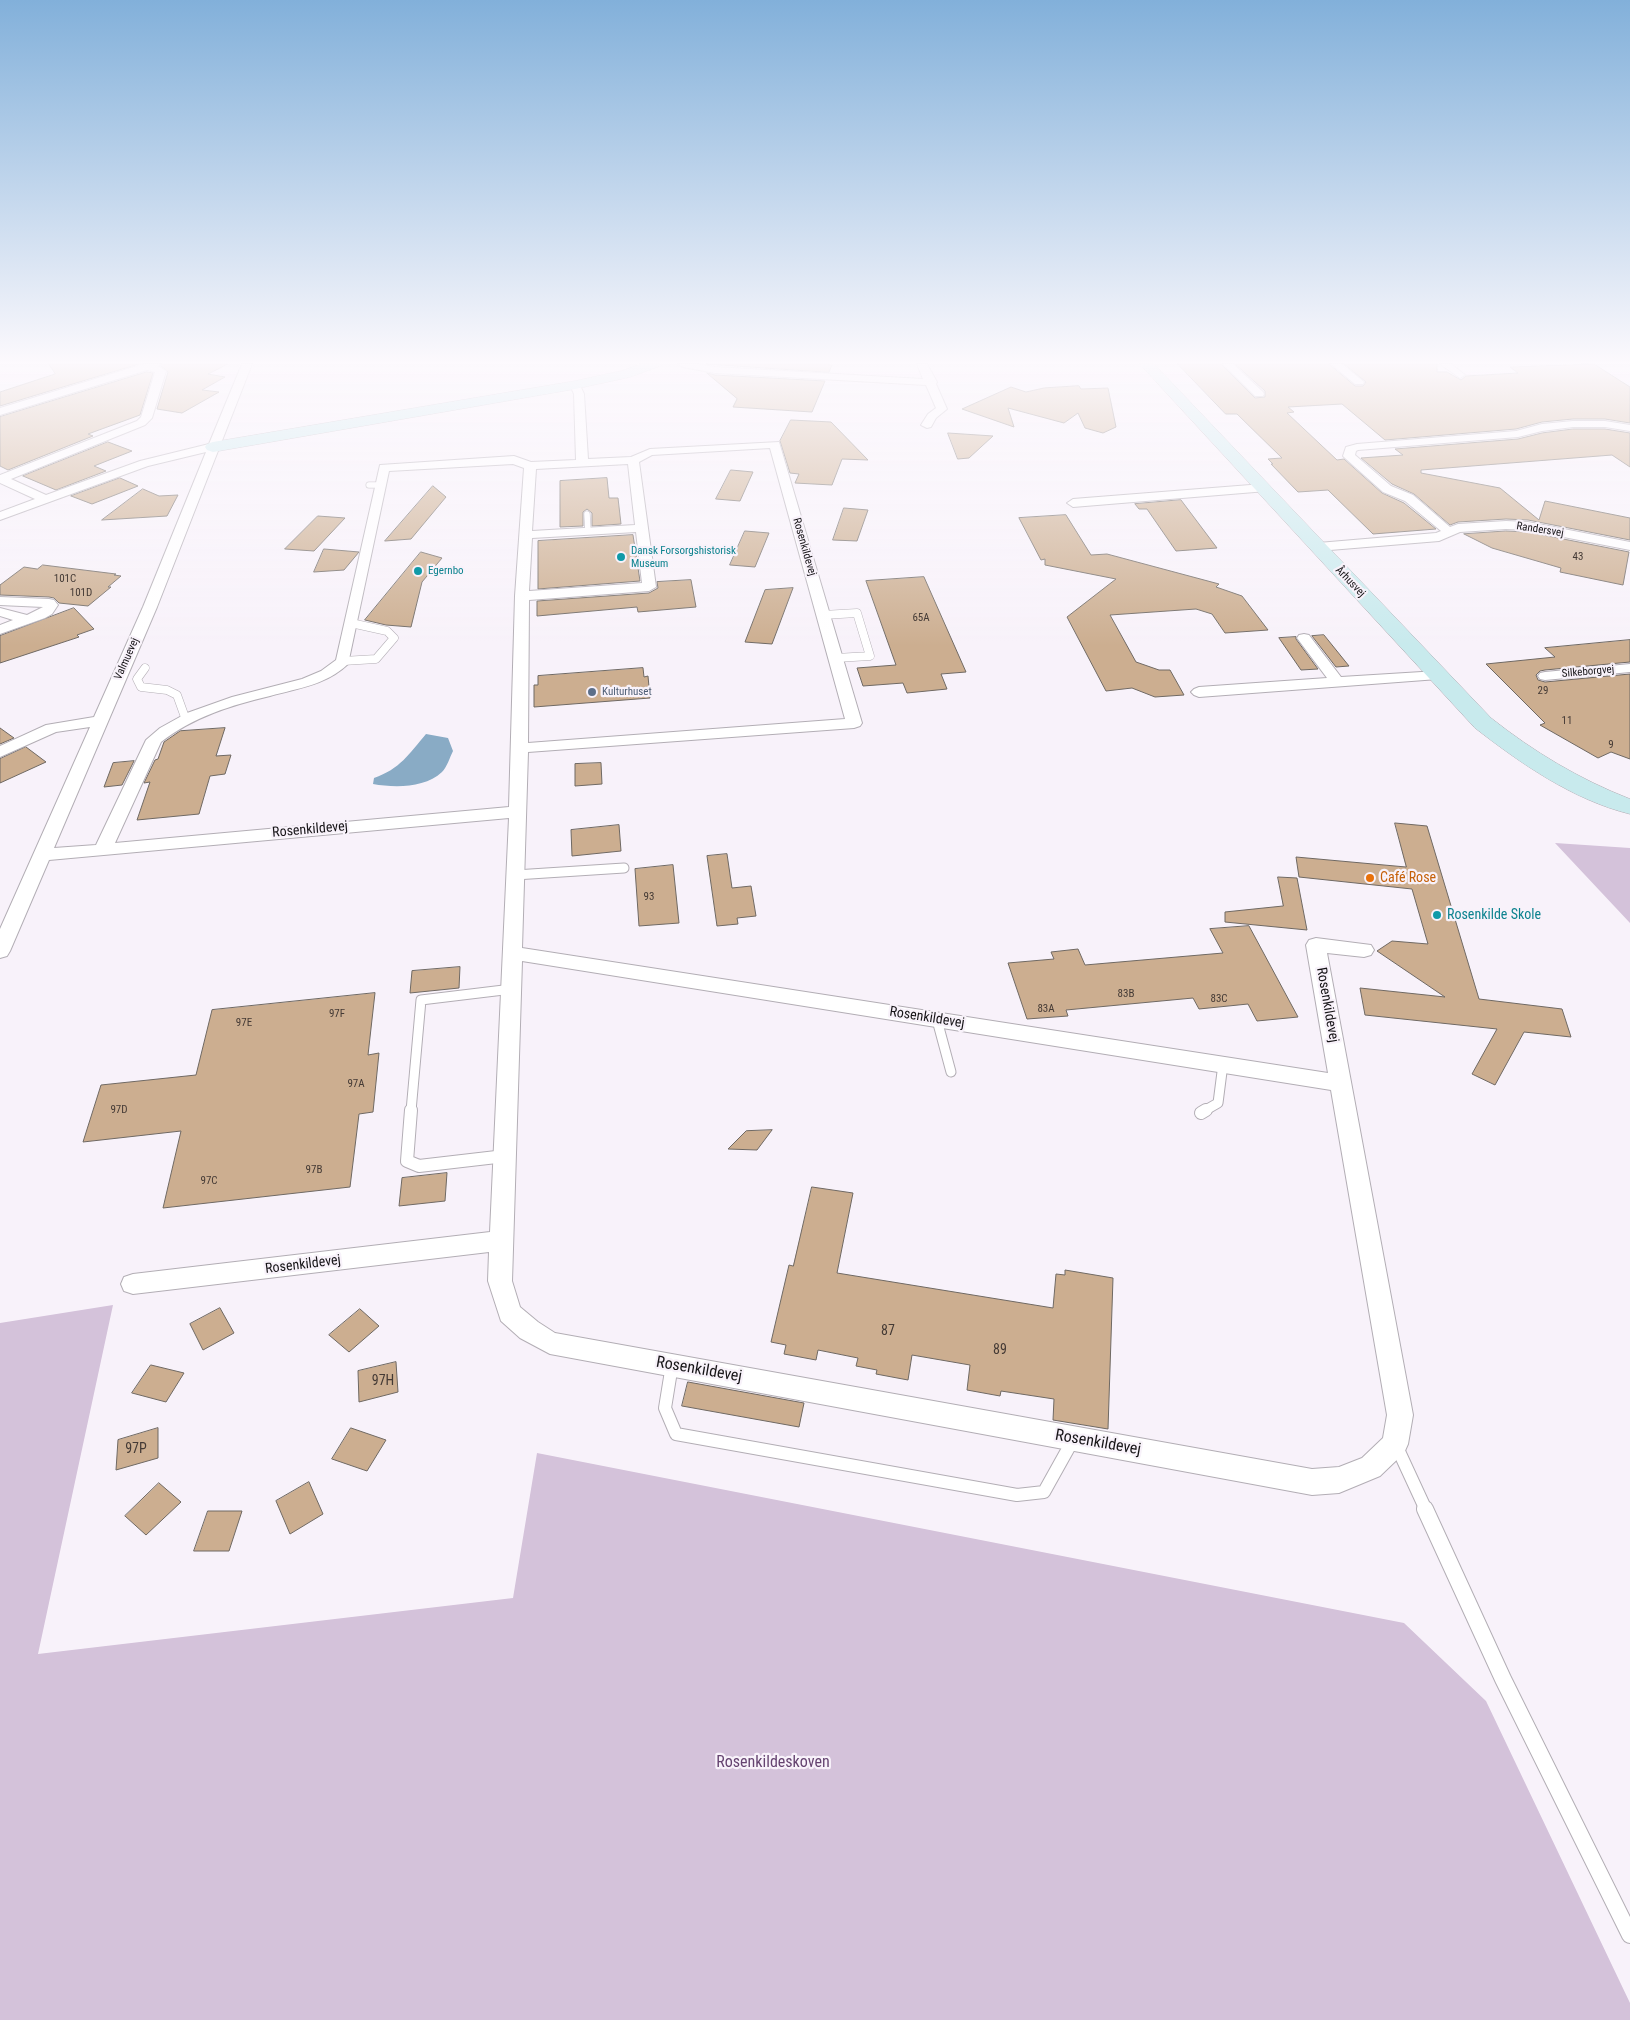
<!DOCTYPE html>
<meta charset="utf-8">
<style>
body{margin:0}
canvas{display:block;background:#f8f2fa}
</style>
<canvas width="1630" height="2020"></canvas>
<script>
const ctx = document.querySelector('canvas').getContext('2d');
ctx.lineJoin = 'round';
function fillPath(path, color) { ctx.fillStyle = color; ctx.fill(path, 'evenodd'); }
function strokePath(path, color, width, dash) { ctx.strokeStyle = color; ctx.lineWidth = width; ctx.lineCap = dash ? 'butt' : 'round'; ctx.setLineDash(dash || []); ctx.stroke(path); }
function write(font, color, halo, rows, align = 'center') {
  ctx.font = font + ' "Roboto Condensed",sans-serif'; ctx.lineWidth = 4.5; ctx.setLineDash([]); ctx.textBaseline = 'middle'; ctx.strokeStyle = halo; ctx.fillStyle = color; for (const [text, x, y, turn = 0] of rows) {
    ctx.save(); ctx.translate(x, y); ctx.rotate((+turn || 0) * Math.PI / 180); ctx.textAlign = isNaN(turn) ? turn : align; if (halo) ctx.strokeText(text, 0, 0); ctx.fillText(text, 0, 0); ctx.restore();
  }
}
fillPath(new Path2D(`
 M1555 843 1630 848V923Z
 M113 1305 38 1654 513 1598 537 1453 1404 1623 1486 1701 1630 2003V2020H0V1323Z`), '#d4c2da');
fillPath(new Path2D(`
 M426 734 448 738 453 751C450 757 447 767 442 772 425 788 395 788 373 784L374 778C400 769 409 754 426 734Z`), '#89abc5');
const building = new Path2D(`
 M49 364H139L0 406V392L55 374Z
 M162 364H228L208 374 225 377 202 390 219 392 182 413 157 409 168 372 161 366Z
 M706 364H829L828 365H832L829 372Z
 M1178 364H1221L1255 398 1265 397V391L1235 364H1329L1355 386H1363L1366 382 1344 364H1437V372H1447L1461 380 1466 376 1518 373 1510 367 1594 364 1630 387V423L1605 419H1573L1542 422 1516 429 1385 440 1342 404 1288 407 1294 412 1287 413 1337 460 1344 459 1382 493 1404 503 1436 529 1373 534 1328 490 1298 492 1271 464H1273L1268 459 1282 458 1237 414H1226Z
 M147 372 153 373 140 415 88 434 93 436 8 470 0 466V417Z
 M707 373 715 375 825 381 812 412 733 407 737 399Z
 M1079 386 1081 389 1108 388 1116 427 1103 433 1085 428 1078 413 1064 423 1008 408 1014 427 962 409 1011 387 1026 392 1044 388Z
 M791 420 831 422 868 460 842 459 832 485 795 483 799 474 790 473 780 441Z
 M1573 429H1605L1630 433V467L1612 455 1421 470V473L1500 488 1539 520 1545 501 1630 518V540L1528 520 1506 519 1458 522 1450 525 1414 494 1392 484 1361 458 1403 455 1395 449 1518 439 1542 433Z
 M948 433 993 436 969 458 958 459Z
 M108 442 132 451 94 466 106 471 56 490 23 476Z
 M731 470 753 472 740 501 716 499Z
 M120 478 138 486 92 504 71 496Z
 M607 478 609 498H618L621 524 592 526V513L587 509 583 512V526L560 527V481Z
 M433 486 446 497 411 539 385 541Z
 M143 489 159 496 178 495 167 516 102 520Z
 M1181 500 1217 548 1176 551 1147 509H1139L1135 504Z
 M844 508 868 510 857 541 833 540Z
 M1066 515 1091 555 1107 554 1219 584 1216 587 1242 596 1268 630 1225 633 1212 614 1196 609 1110 615 1136 662 1159 670H1170L1184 695 1155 697 1132 688 1106 691 1067 617 1116 579 1045 565V559L1041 560 1019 518Z
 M318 516 345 518 314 551 285 549Z
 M745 531 769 533 755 567 730 565Z
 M1506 531 1528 532 1629 552 1623 585 1560 572 1561 568 1492 548 1464 534Z
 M633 535 640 581 538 589V541Z
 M324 549 359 552 344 570 314 572Z
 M421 552 442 558 422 582 411 627 386 625 365 620Z
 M43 565 116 574 114 575 121 576 108 587H111L88 606 59 603 54 598 49 597 0 595V585L24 567 37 569Z
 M924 577 966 672 941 674 947 689 907 693 903 683 863 686 857 668 896 665 866 581Z
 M691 580 696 607 638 612 637 607 537 616V601L649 593 658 588 657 582Z
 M793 588 772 644 745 642 765 590Z
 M74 608 94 629 77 635 79 637 0 663V636Z
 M1324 635 1349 666 1336 667 1312 636Z
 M1296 637V639L1318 669 1301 670 1279 638Z
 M1630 640V662L1545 670 1540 671 1536 675 1538 680 1545 682 1630 674V759L1611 752 1598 758 1540 725 1545 723 1486 664 1555 657 1545 648Z
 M643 668 644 677 648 676 650 698 534 707V685H538V676Z
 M0 728 14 738 0 744Z
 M225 728 216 756 231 755 225 774 210 776 199 814 137 820 150 782 144 783 155 760 158 759 164 742 180 731Z
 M26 747 46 762 0 783V759Z
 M134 761 122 785 104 787 113 763Z
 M601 763 602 784 575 786V764Z
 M1395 823 1427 826 1479 999 1562 1009 1571 1037 1524 1032 1495 1085 1472 1074 1497 1029 1365 1015 1360 988 1445 997 1377 951 1392 941 1428 944 1412 889 1299 877 1296 857 1406 867Z
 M619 825 621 851 572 856 571 830Z
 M727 854 732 888 751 886 756 916 737 918 738 924 717 926 707 856Z
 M673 865 679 923 639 926 635 869Z
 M1278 877 1297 878 1307 930 1225 922V912L1283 906Z
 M1249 926 1298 1017 1257 1021 1248 1004 1199 1009 1193 998 1066 1010 1068 1016 1027 1019 1008 963 1054 959 1051 952 1078 949 1085 965 1223 953 1210 929Z
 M460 967 459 988 410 993 412 971Z
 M375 993 368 1055 379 1053 373 1112 359 1114 350 1187 163 1208 181 1131 83 1142 101 1085 196 1075 212 1010Z
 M772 1130 757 1150 728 1149 746 1131Z
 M447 1173 445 1201 399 1206 402 1178Z
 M812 1187 853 1193 837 1273 1053 1308 1056 1274 1065 1275V1270L1113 1278 1108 1429 1053 1420 1054 1399 1001 1391 1000 1396 967 1390 970 1365 912 1355 908 1380 876 1374 877 1370 856 1366 858 1358 818 1350 816 1360 784 1354 786 1345 771 1342 789 1265 793 1266Z
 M220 1308 234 1333 203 1350 190 1324Z
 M360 1309 379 1326 349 1352 329 1335Z
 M396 1362 398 1392 359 1402 358 1371Z
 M151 1365 184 1373 166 1402 132 1393Z
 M688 1382 804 1403 799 1427 682 1406Z
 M158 1428V1458L116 1470 118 1440Z
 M351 1428 386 1440 367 1471 332 1459Z
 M309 1482 323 1514 290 1534 276 1501Z
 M159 1483 181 1502 146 1535 125 1516Z
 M208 1511H242L229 1551H194Z`);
fillPath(building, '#ccae90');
strokePath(building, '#6f6963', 1);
const laneFar4 = new Path2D(`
 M369 485H380
 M587 514 588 531`);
const laneFar3 = new Path2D(`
 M823 615 857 613 870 656 836 658
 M343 661 376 659 394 638 387 631 351 623
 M145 668 137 679 141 687 167 690 177 695 186 720`);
const laneFar2 = new Path2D(`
 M515 875 624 868
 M937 1020 951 1072
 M411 1111 421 1000 512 989
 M1204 1111 1218 1103 1223 1064`);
const laneFar1 = new Path2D(`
 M411 1110 407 1161 419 1166 505 1156
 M1201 1113 1206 1110
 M672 1365 665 1408 676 1434 1017 1495 1044 1492 1073 1440
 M1396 1445 1426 1510`);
const lane = new Path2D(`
 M1425 1509 1503 1679 1630 1935`);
const street = new Path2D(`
 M144 364H160L158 366 166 371 152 418 145 425 11 479 46 495 140 461 209 444 242 364H252L157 607 54 848 96 845 146 740 160 728 187 713 232 697 302 679 321 671 336 660 380 465 514 456 531 462 576 460 574 394 570 385 575 382 579 383 584 394 588 459 631 457 650 449 779 442 862 723 860 726 854 728 528 752 522 948 1328 1073 1306 945 1309 940 1316 938 1371 945 1374 950 1371 955 1364 957 1327 953 1413 1415 1408 1444 1404 1453 1380 1476 1339 1493 1312 1495 550 1354 520 1338 501 1321 488 1281 489 1252 133 1294 124 1291 121 1284 124 1277 133 1274 490 1232 509 818 49 860 10 951 7 956 0 958V929L90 727 56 732 0 757V746L46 725 94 717 143 607 206 452 148 466 0 520V512L35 499 0 483V475L137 421 141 417 155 372 147 370 0 415V408ZM770 448 845 719 528 743 529 600 649 591 656 587 639 462 652 455ZM513 464 524 468 515 596 509 807 115 843 161 742C193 717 232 705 270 696 299 688 326 685 348 664L389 471ZM628 464 635 525 532 531 536 469ZM636 532 642 583 529 591 532 538ZM522 961 1331 1090 1387 1415 1383 1438 1362 1458 1339 1467 1312 1469 555 1333 538 1322 520 1307 512 1281Z
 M678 364H697L715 367 923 379 917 364H927L937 382 936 384 947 409 936 418 931 427 927 428 921 425 928 414 936 408 926 385 715 373 683 367Z
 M1223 364H1233L1263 392 1264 394 1263 396H1255Z
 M1331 364H1342L1364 382 1363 384H1355Z
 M1440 364H1451L1465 375 1460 378Z
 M1573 421H1605L1630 425V431L1605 427H1573L1542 431 1518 437 1358 450 1356 451 1355 455 1391 486 1413 495 1450 527 1458 524 1506 521 1528 522 1630 542V550L1528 530 1506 529 1460 532 1439 541 1318 551 1311 547 1318 543 1436 533 1441 531 1405 501 1383 492 1345 458 1343 456 1346 447 1357 444 1516 431 1542 424Z
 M1263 484 1267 485 1269 488 1267 491 1073 507 1067 503 1073 499Z
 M0 597 49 599 54 600 58 605 52 614 45 618 0 634V625L13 620 0 616V608L27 615 43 607 0 605Z
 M1304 634 1309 635 1341 677 1438 671 1443 672 1445 675 1443 678 1438 679 1199 697 1194 695 1191 692 1194 689 1199 687 1327 678 1297 638 1299 635Z
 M1630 664V672L1545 680 1540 679 1538 676 1540 673 1545 672Z`);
const secondary = new Path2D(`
 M641 364H660L658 367 630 377 575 389 213 452 207 450 205 447 207 444 213 442 575 381 621 371Z
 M1140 364H1154L1491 718C1534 752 1579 779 1630 799V814C1573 800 1520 763 1475 728Z`);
strokePath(laneFar4, '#b3aeb5', 7);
strokePath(laneFar3, '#b3aeb5', 9);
strokePath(laneFar2, '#b3aeb5', 11);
strokePath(laneFar1, '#b3aeb5', 14);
strokePath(lane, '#b3aeb5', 18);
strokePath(street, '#b3aeb5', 2);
strokePath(secondary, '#b3aeb5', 1);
strokePath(laneFar4, '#fff', 5.5);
strokePath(laneFar3, '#fff', 8);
strokePath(laneFar2, '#fff', 9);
strokePath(laneFar1, '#fff', 12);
strokePath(lane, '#fff', 16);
fillPath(street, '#fff');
fillPath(secondary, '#c8eaed');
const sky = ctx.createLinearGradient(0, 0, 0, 646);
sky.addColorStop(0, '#82b0da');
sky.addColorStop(0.56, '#fcf9fd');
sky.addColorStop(1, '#fcf9fd00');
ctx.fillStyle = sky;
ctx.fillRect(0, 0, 1630, 646);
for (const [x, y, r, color] of [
 [621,557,5,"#0f9aa8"],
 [418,571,5,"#0f9aa8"],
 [592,692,5,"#5c6f8a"],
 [1370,878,5,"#e8710a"],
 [1437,915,5,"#0f9aa8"]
]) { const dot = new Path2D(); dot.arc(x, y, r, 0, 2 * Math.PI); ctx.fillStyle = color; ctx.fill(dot); strokePath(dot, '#f8f2fa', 2); }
write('11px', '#161417', '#f8f2fa', [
 ["Randersvej",1540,530,9],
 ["Rosenkildevej",804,547,74],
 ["Århusvej",1350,582,46],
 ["Valmuevej",127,659,-66],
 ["Silkeborgvej",1588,672,-5]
]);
write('11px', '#0d838f', '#f8f2fa', [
 ["Dansk Forsorgshistorisk",631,551],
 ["Museum",631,564],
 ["Egernbo",428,571]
], 'left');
write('11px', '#443a35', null, [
 ["43",1578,557],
 ["101C",65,579],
 ["101D",81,593],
 ["65A",921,618],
 ["29",1543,691],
 ["11",1567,721],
 ["9",1611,745],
 ["93",649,897],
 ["83B",1126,994],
 ["83C",1219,999],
 ["83A",1046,1009],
 ["97F",337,1014],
 ["97E",244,1023],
 ["97A",356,1084],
 ["97D",119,1110],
 ["97B",314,1170],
 ["97C",209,1181]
]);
write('11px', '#4e5e75', '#f8f2fa', [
 ["Kulturhuset",602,692]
], 'left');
write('14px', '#161417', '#f8f2fa', [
 ["Rosenkildevej",310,830,-5],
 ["Rosenkildevej",1327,1005,80],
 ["Rosenkildevej",927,1018,9],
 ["Rosenkildevej",303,1265,-7]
]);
write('14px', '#c56008', '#f8f2fa', [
 ["Café Rose",1380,878]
], 'left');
write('14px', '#0d838f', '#f8f2fa', [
 ["Rosenkilde Skole",1447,915]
], 'left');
write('14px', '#443a35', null, [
 ["87",888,1331],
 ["89",1000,1350],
 ["97H",383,1381],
 ["97P",136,1449]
]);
write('16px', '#161417', '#f8f2fa', [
 ["Rosenkildevej",699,1370,10],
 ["Rosenkildevej",1098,1443,10]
]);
write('16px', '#654370', '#f8f2fa', [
 ["Rosenkildeskoven",773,1763]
]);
</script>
